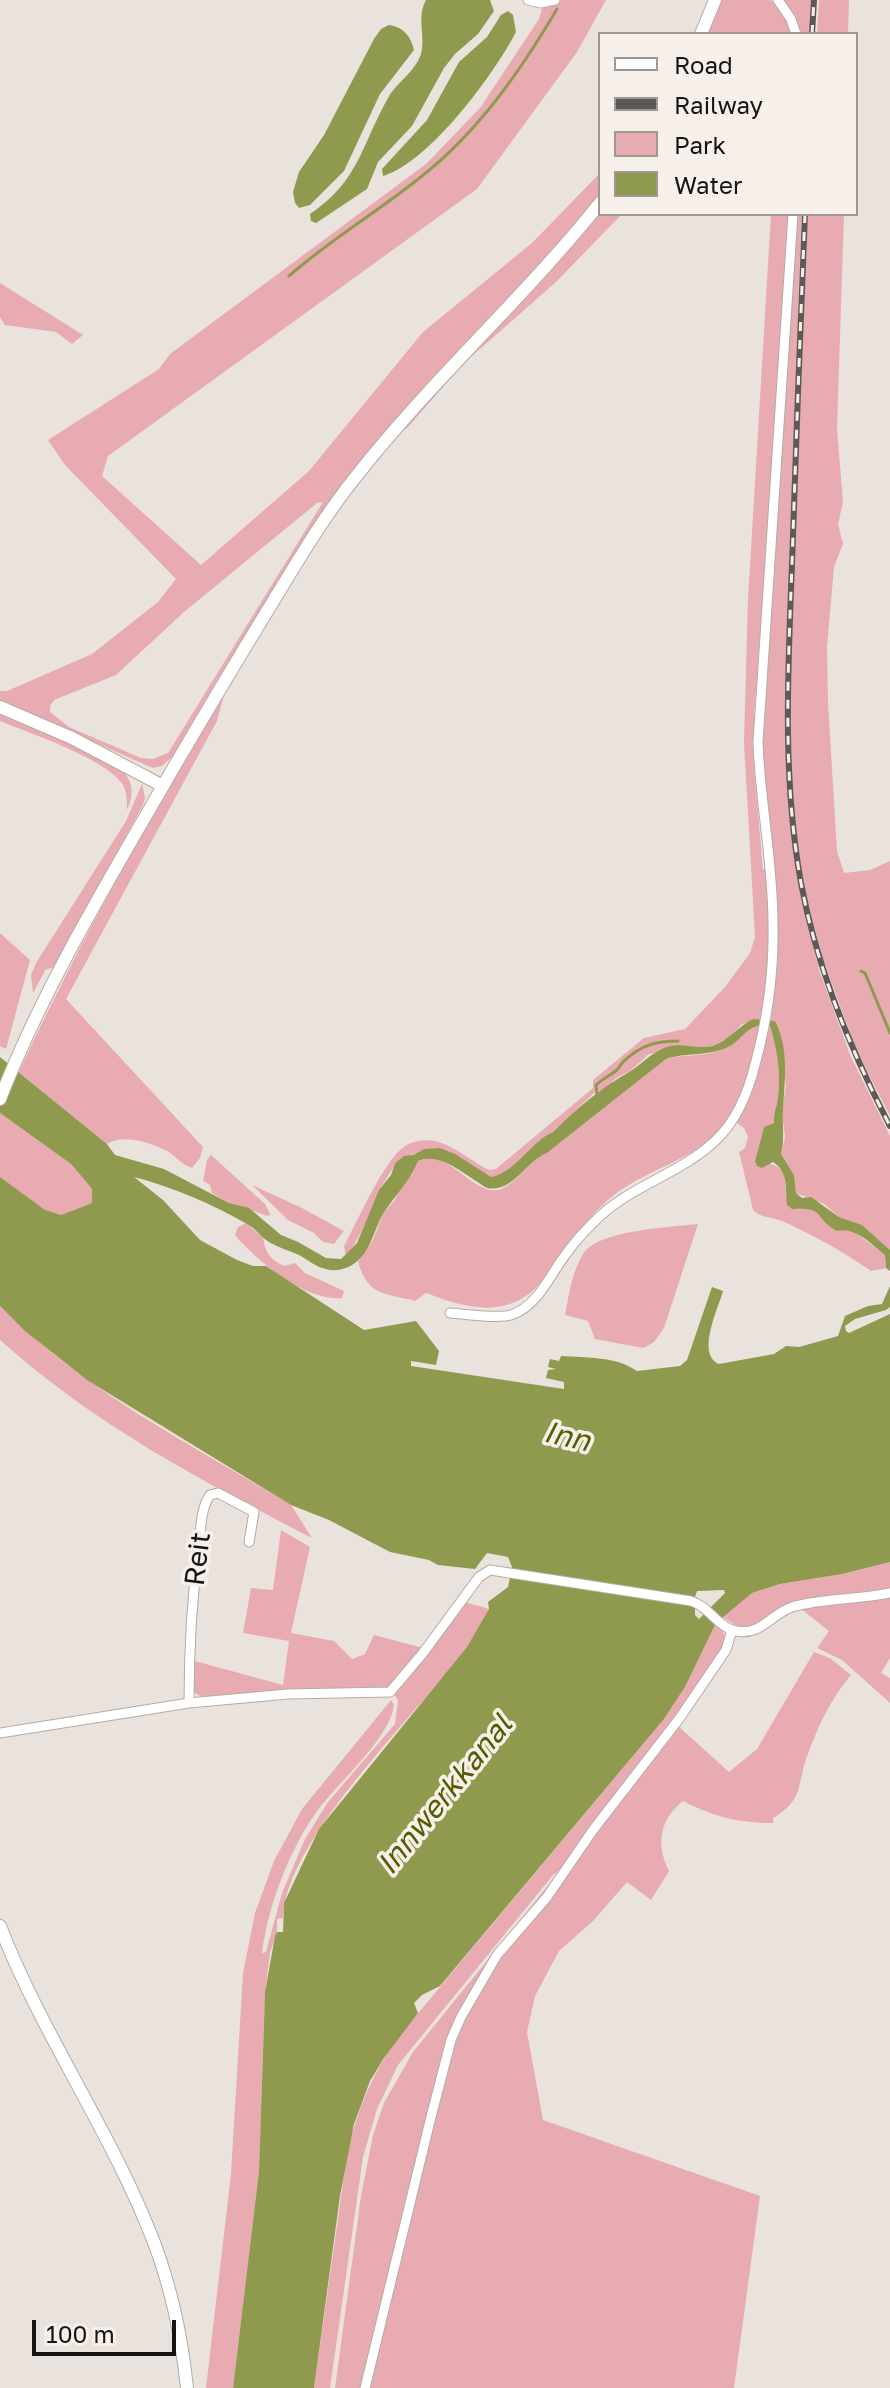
<!DOCTYPE html>
<style>
body{margin:0}
#map{position:relative;width:890px;height:2388px;overflow:hidden;background:#eae3dd;font-family:"Golos Text",sans-serif}
canvas{display:block}
.legend{position:absolute;left:598px;top:32px;width:260px;height:184px;box-sizing:border-box;background:#f7f0ea;border:2px solid #9d9894;margin:0;padding:10px 14px;list-style:none;font-size:24px;color:#171513}
.legend li{display:flex;align-items:center;gap:16px;height:40px}
.legend b{width:40px;border:2px solid #9d9894}
.scale{position:absolute;left:32px;top:2320px;width:144px;height:36px;box-sizing:border-box;border:4px solid #171513;border-top:0;padding-left:10px;font-size:24px;line-height:28px;white-space:nowrap;color:#171513;-webkit-text-stroke:6px #f7f0ea;paint-order:stroke}
</style>
<div id="map">
<canvas width="890" height="2388"></canvas>
<ul class="legend">
<li><b style="height:10px;background:#fff"></b>Road</li>
<li><b style="height:10px;background:#5d5a56"></b>Railway</li>
<li><b style="height:22px;background:#e8abb2"></b>Park</li>
<li><b style="height:22px;background:#909a4e"></b>Water</li>
</ul>
<div class="scale">100 m</div>
</div>
<script>
const ctx = document.querySelector('canvas').getContext('2d');
ctx.lineJoin = 'round';
function fillPath(path, color) { ctx.fillStyle = color; ctx.fill(path, 'evenodd'); }
function strokePath(path, color, width, dash) { ctx.strokeStyle = color; ctx.lineWidth = width; ctx.lineCap = dash ? 'butt' : 'round'; ctx.setLineDash(dash || []); ctx.stroke(path); }
function write(font, color, halo, rows, align = 'center') {
  ctx.font = font + ' "Golos Text",sans-serif'; ctx.lineWidth = 7; ctx.setLineDash([]); ctx.textBaseline = 'middle'; ctx.strokeStyle = halo; ctx.fillStyle = color; for (const [text, x, y, turn = 0] of rows) {
    ctx.save(); ctx.translate(x, y); ctx.rotate((+turn || 0) * Math.PI / 180); ctx.textAlign = isNaN(turn) ? turn : align; if (halo) ctx.strokeText(text, 0, 0); ctx.fillText(text, 0, 0); ctx.restore();
  }
}
fillPath(new Path2D(`
 M562 0H606L577 52 477 189 108 456 102 476 201 565 309 471 423 332 532 243 600 173V196L577 225 440 370 354 470 217 680 172 757 162 766 153 768 0 701V691H7L92 654 158 602 176 579 65 465 48 440 159 369 170 354 426 164 480 108 539 19 542 9ZM323 502 168 753 153 759 141 758 69 727 50 712V706L54 700 116 675 184 612 317 503Z
 M721 0H771L783 14 793 34H707Z
 M784 0H811L810 34H800L792 13Z
 M819 0H849L848 34H817Z
 M600 210V214H622L556 282 464 363 407 428 399 432Z
 M771 214H791L754 717V766L763 870 772 861 761 752 797 214H802L798 308 804 306 808 214H844L837 429 843 502 838 524 843 544 834 567 827 647 828 703 837 851 844 873 870 870 890 861V1116L857 1052 825 965 818 967 851 1057 890 1136V1250L862 1225 839 1217 824 1204 796 1193 794 1175 781 1154 785 1137 782 1112 786 1086 777 1025 771 1020 775 988 766 989 761 1019 742 1024 730 1037 715 1045 697 1049 679 1046 664 1048 658 1053 649 1054 630 1071 615 1079 607 1088 594 1093 553 1132C531 1141 516 1172 491 1177L475 1168 424 1149 395 1163C391 1174 383 1181 379 1192 371 1211 359 1240 346 1257L344 1246C357 1222 384 1160 405 1146 413 1141 425 1139 435 1141 455 1146 471 1161 489 1170L496 1169 593 1088V1080L644 1038 685 1029 725 987 750 953 755 937 744 743 748 599Z
 M0 283 83 335 72 344 56 332 5 325 0 317Z
 M224 695 217 721 66 999 203 1147 200 1158 192 1168C177 1162 175 1154 165 1150 148 1142 123 1134 107 1144L19 1072C79 942 150 817 224 695Z
 M0 711 121 769C134 782 134 794 127 810 127 802 127 792 123 785 107 759 29 733 0 721Z
 M142 784 145 798 143 805 53 968 46 969 33 993 31 975 36 963 126 821Z
 M0 933 30 960 6 1049 0 1046Z
 M761 1024C753 1056 747 1094 727 1122 698 1160 650 1167 614 1195 593 1212 573 1237 557 1259 545 1277 536 1293 515 1302 486 1315 453 1303 426 1293L415 1301C384 1293 368 1296 358 1262L373 1240 383 1214 394 1201 404 1182 412 1175 418 1161C450 1148 470 1193 497 1190 515 1187 528 1161 547 1153L666 1059C683 1054 701 1057 718 1051 735 1045 744 1027 761 1024Z
 M770 1025C777 1048 781 1074 778 1098 777 1107 773 1113 774 1123L764 1127 755 1161C782 1166 785 1166 786 1196L798 1209 807 1207 813 1209 820 1215 853 1231 885 1255 886 1268 871 1271C842 1251 813 1235 782 1221 772 1217 760 1218 753 1210L739 1152 745 1148 748 1137 744 1128 736 1122 754 1085Z
 M0 1113 71 1164 92 1189V1203L61 1215 45 1211 0 1177Z
 M211 1155 265 1204 270 1214 268 1216 229 1203 212 1193 210 1185 203 1181 207 1160Z
 M252 1185 302 1208 344 1231 334 1244 323 1242 314 1233 288 1220Z
 M246 1223 263 1238C266 1254 270 1259 284 1266L295 1263 305 1273 344 1291 342 1298C306 1302 256 1260 235 1235L238 1227Z
 M698 1224 664 1328 654 1342 643 1348 595 1339 588 1321 565 1315C569 1294 572 1272 583 1254 598 1230 671 1227 698 1224Z
 M0 1306C82 1390 191 1444 291 1505L312 1538C200 1480 95 1425 0 1340Z
 M281 1530 310 1547 291 1633 334 1641 352 1659 365 1654 374 1635 423 1648 388 1689 202 1697 192 1691 191 1660 283 1685 289 1641 243 1633 251 1588 273 1590Z
 M890 1562V1590L783 1606 761 1622 750 1626H737L721 1616 752 1593 780 1584 842 1574Z
 M890 1597V1658L881 1673 890 1678V1703L842 1660 817 1648 829 1631 801 1609Z
 M465 1602 489 1609 475 1637C426 1706 285 1837 283 1918L277 1919V1932L270 1953 265 1992 259 2171 233 2388H206L231 2174 243 1973 255 1913 274 1861 302 1809 391 1700 394 1705C390 1739 336 1784 315 1814 288 1853 268 1907 262 1953L266 1952 282 1893 305 1839 328 1802 395 1724 398 1701 394 1693Z
 M716 1623 726 1637C721 1664 695 1676 690 1699L566 1866 553 1875 398 2065 377 2109 363 2157 330 2388H314L347 2155C357 2110 372 2074 399 2036L664 1719 685 1687Z
 M814 1652 830 1658 851 1675C831 1698 816 1730 806 1759 797 1787 803 1800 773 1818V1823C737 1823 715 1817 683 1801 659 1820 656 1845 669 1871L651 1900 627 1882 593 1921 559 1951 535 1996 527 2032 543 2120 760 2196 734 2388H367L451 2047 479 1986 677 1725 729 1772 757 1749Z
 M561 1873 499 1950 463 2010 363 2388H335L361 2196 373 2135 384 2103 413 2052 554 1878Z`), '#e8abb2');
fillPath(new Path2D(`
 M426 0H490L494 11 478 34 455 54 444 68 412 126 378 162 367 189 316 223 311 221 310 214C359 181 361 146 388 98 396 83 415 72 421 54 426 35 416 18 426 0Z
 M508 11 513 15 516 32C494 74 430 162 383 176L382 169 427 120 459 62 487 37 501 15Z
 M389 25C403 27 411 36 414 50L380 94 344 171 310 205 299 208 295 203 293 192 299 172 324 135 374 39 381 29Z
 M753 1019 775 1021C789 1047 785 1081 783 1109 782 1125 785 1138 781 1154L794 1175 796 1193 802 1198 811 1197 839 1217 862 1225 890 1250V1271L886 1268 885 1255C872 1245 855 1226 837 1231 812 1217 827 1207 792 1209L787 1205C785 1188 789 1173 773 1162L762 1168 757 1166 755 1161 764 1127 774 1123C773 1113 777 1107 778 1097 781 1074 777 1048 770 1026 748 1021 744 1039 728 1047 707 1057 686 1052 666 1059L547 1153C525 1162 513 1193 487 1188 467 1177 441 1151 418 1161 412 1178 395 1196 385 1211 374 1227 372 1251 355 1263 347 1269 335 1272 326 1269 316 1267 308 1260 299 1255 288 1250 276 1247 266 1240 259 1235 255 1228 247 1224 213 1204 172 1187 134 1177L163 1200 200 1240 237 1260 253 1266H266L364 1330 416 1321 439 1351 436 1365 411 1361V1366L564 1389V1382L546 1378 548 1370 556 1369 548 1367 550 1359 559 1361 561 1356C586 1358 616 1356 637 1371L680 1366 687 1360 712 1287 723 1291C718 1309 696 1354 719 1364L774 1354 786 1346 799 1347 838 1336 845 1316 868 1306 882 1304 890 1286V1307L886 1310 855 1319 845 1326 846 1331 849 1333 890 1314V1562L842 1574 780 1584 752 1593 716 1623 685 1687 664 1719 440 1986 422 1995 414 2003 418 2013 384 2058 370 2081 354 2124 340 2196 314 2388H233L259 2171 265 1992 275 1936 277 1932H283L284 1903 319 1829 467 1647 489 1609 488 1602 508 1587 512 1567 508 1557 487 1553 475 1569 438 1565 429 1560 390 1552 329 1520 291 1505 87 1380 25 1331 0 1306V1177L45 1210 61 1215 92 1203V1189L71 1164 0 1113V1057L107 1144 115 1155 164 1169 229 1203 249 1208 281 1235 298 1242 326 1258 341 1259 357 1243 379 1190 391 1175 395 1163 404 1156 413 1155 424 1149 440 1148 455 1154 491 1177C516 1172 531 1141 553 1132 577 1108 601 1088 629 1072 642 1064 650 1054 664 1048 678 1041 697 1050 712 1046 729 1041 738 1026 753 1019ZM724 1590 725 1593 699 1619 695 1615V1597L697 1591Z`), '#909a4e');
strokePath(new Path2D(`
 M289 276C331 239 379 211 422 176 479 131 521 70 557 9
 M861 971 865 973 890 1033
 M597 1095 596 1085C603 1078 610 1076 617 1070 620 1067 621 1063 625 1060 642 1045 656 1041 678 1041`), '#909a4e', 3);
const street = new Path2D(`
 M528 0 541 3 555 0
 M778 0 791 19 796 34
 M450 1313C467 1314 496 1319 511 1315 536 1307 549 1278 563 1258 573 1244 586 1229 599 1217 633 1185 681 1173 715 1141 738 1120 749 1090 756 1061 768 1016 774 969 773 923 773 862 760 802 758 742L793 214
 M189 1703C189 1649 192 1596 199 1543 201 1527 201 1508 210 1495L218 1493 254 1512 249 1542
 M0 1733 189 1703 288 1694 390 1692 423 1653 479 1577 490 1570 691 1601C709 1606 718 1628 736 1631 761 1636 771 1614 792 1607 823 1598 858 1600 890 1593
 M365 2388 431 2117 451 2040 461 2017 497 1955 547 1897 593 1830 679 1719 726 1650 732 1630`);
const secondary = new Path2D(`
 M701 34 715 0
 M0 707 72 738 163 786
 M0 1099C46 982 112 875 174 767 208 709 242 652 277 595 302 554 327 512 358 474 433 379 524 298 600 203
 M0 1926C43 2037 113 2134 155 2245 172 2291 182 2339 187 2388`);
strokePath(street, '#b3aca6', 11);
strokePath(secondary, '#b3aca6', 14);
strokePath(street, '#fff', 9);
strokePath(secondary, '#fff', 12);
const rail = new Path2D(`
 M812 34 814 0
 M805 214C800 331 796 447 792 564 788 671 782 777 801 883 817 969 850 1049 890 1126`);
strokePath(rail, '#5d5a56', 6);
strokePath(rail, '#f7f0ea', 3, [9]);
write('28px', '#171513', '#f7f0ea', [
 ["Reit",198,1559,-83]
]);
write('italic 30px', '#555d00', '#f7f0ea', [
 ["Inn",567,1437,13],
 ["Innwerkkanal",445,1795,-51]
]);
</script>
